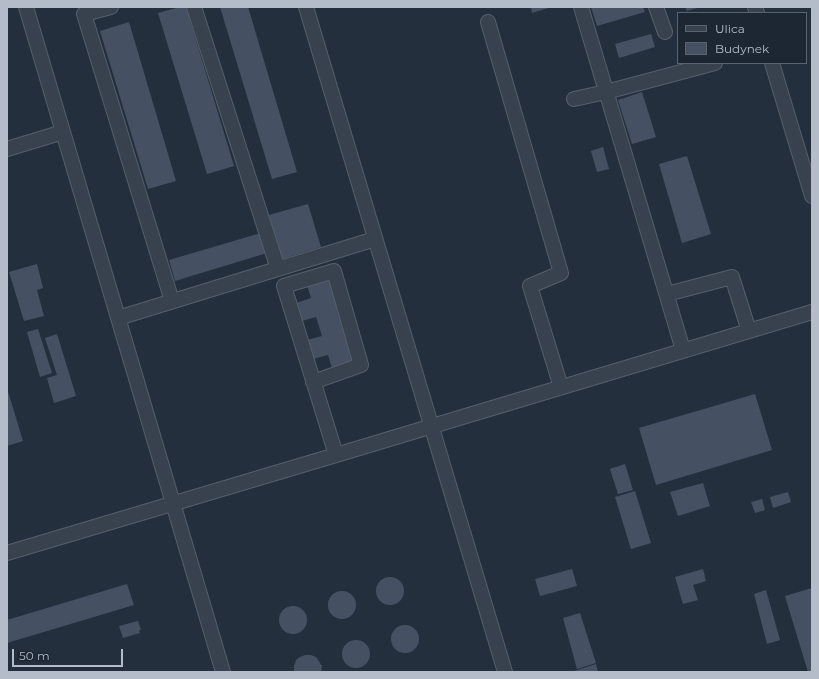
<!DOCTYPE html>
<style>
body{margin:0}
#map{position:relative;width:819px;height:679px;overflow:hidden;background:#242f3e;font-family:Montserrat,sans-serif}
canvas{display:block}
.frame{position:absolute;inset:0;border:8px solid #b4bcc9;pointer-events:none}
.legend{position:absolute;left:677px;top:12px;width:130px;height:52px;box-sizing:border-box;background:#1d2633;border:1px solid #59626f;margin:0;padding:5px 7px;list-style:none;font-size:12px;color:#b4bcc9}
.legend li{display:flex;align-items:center;gap:8px;height:20px}
.legend b{width:20px;border:1px solid #59626f}
.scale{position:absolute;left:12px;top:649px;width:111px;height:18px;box-sizing:border-box;border:2px solid #b4bcc9;border-top:0;padding-left:5px;font-size:12px;line-height:14px;white-space:nowrap;color:#b4bcc9;-webkit-text-stroke:3px #1d2633;paint-order:stroke}
</style>
<div id="map">
<canvas width="819" height="679"></canvas>
<div class="frame"></div>
<ul class="legend">
<li><b style="height:5px;background:#38414e"></b>Ulica</li>
<li><b style="height:11px;background:#455162"></b>Budynek</li>
</ul>
<div class="scale">50 m</div>
</div>
<script>
const ctx = document.querySelector('canvas').getContext('2d');
ctx.lineJoin = 'round';
function fillPath(path, color) { ctx.fillStyle = color; ctx.fill(path, 'evenodd'); }
function strokePath(path, color, width, dash) { ctx.strokeStyle = color; ctx.lineWidth = width; ctx.lineCap = dash ? 'butt' : 'round'; ctx.setLineDash(dash || []); ctx.stroke(path); }
fillPath(new Path2D(`
 M180 7H186L234 166 207 174 158 13Z
 M220 7H248L297 172 272 179Z
 M531 7H552L532 13Z
 M591 7H643L645 12 597 26Z
 M685 7H701L687 11Z
 M129 22 176 181 148 189 100 31Z
 M651 34 655 47 619 58 615 44Z
 M642 92 656 137 632 144 618 100Z
 M603 147 609 169 597 172 591 151Z
 M687 156 711 234 682 243 659 164Z
 M308 204 321 247 282 259 269 215Z
 M261 233 267 253 175 281 169 260Z
 M37 264 43 288 37 290 44 316 24 321 9 272Z
 M331 278 355 361 332 368 328 355 313 359 307 340 322 336 316 317 302 321 296 303 311 298 307 285Z
 M38 329 52 373 40 377 27 332Z
 M57 334 76 396 54 403 47 378 57 375 45 338Z
 M7 388 23 441 7 446Z
 M755 394 772 450 656 485 639 428Z
 M625 464 633 490 618 494 610 469Z
 M703 483 710 506 678 516 670 492Z
 M635 491 651 543 631 549 615 497Z
 M788 492 791 502 773 508 770 497Z
 M762 499 765 510 755 513 751 502Z
 M572 569 577 586 540 596 535 579Z
 M703 569 706 581 693 585 698 600 683 604 675 577Z
 M376 591a14 14 0 1 1 28 0a14 14 0 1 1-28 0Z
 M127 584 134 605 7 643V620Z
 M812 588V672H808L785 596Z
 M766 590 780 640 767 644 754 594Z
 M328 605a14 14 0 1 1 28 0a14 14 0 1 1-28 0Z
 M279 620a14 14 0 1 1 28 0a14 14 0 1 1-28 0Z
 M580 613 596 663 577 669 563 618Z
 M138 621 141 630H139L140 633 123 638 119 626Z
 M391 639a14 14 0 1 1 28 0a14 14 0 1 1-28 0Z
 M342 654a14 14 0 1 1 28 0a14 14 0 1 1-28 0Z
 M305 655H311L316 657 322 666 321 672H294V666L296 660 300 657Z
 M596 664 598 672H571Z`), '#455162');
const minor = new Path2D(`
 M26 7 223 672
 M111 7 84 14 172 301
 M194 7 278 269
 M306 7 505 672
 M581 7 683 350
 M656 7 665 32
 M755 7 757 13
 M488 22 561 273 530 286 561 387
 M772 63 812 196
 M574 99 606 92 715 63
 M7 149 63 132
 M667 294 732 277 749 331
 M118 318 375 239
 M313 382 361 365 334 271 284 286 336 455
 M7 553 336 455 812 312`);
strokePath(minor, '#565f6c', 16);
strokePath(minor, '#38414e', 14);
</script>
